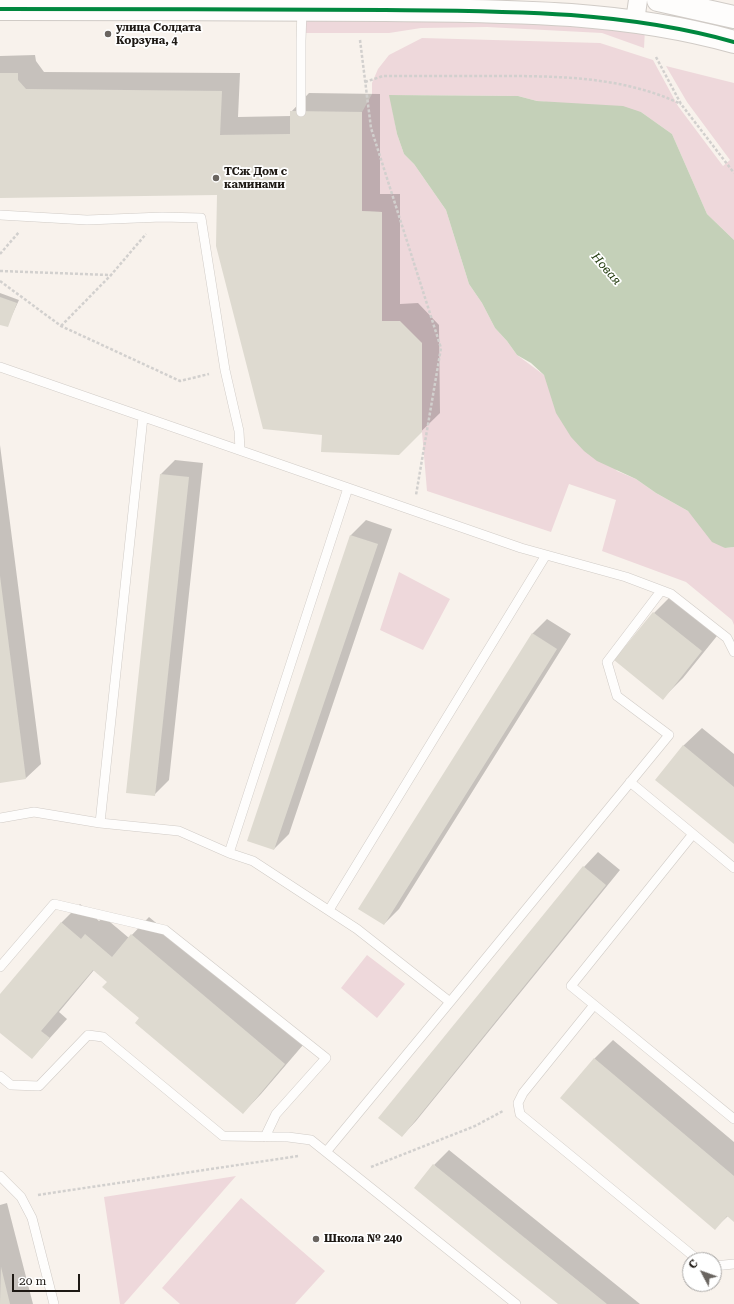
<!DOCTYPE html>
<meta charset="utf-8">
<style>
body{margin:0}
#map{position:relative;width:734px;height:1304px;overflow:hidden;background:#f8f2ec;font-family:"Roboto Serif",serif}
canvas{display:block}
.north{position:absolute;left:682px;top:1252px;width:40px;height:40px;box-sizing:border-box;background:#fff;border:1px solid #a5a3a1;border-radius:50%;rotate:311deg;font-size:11px;font-weight:700;line-height:16px;text-align:center;color:#1e1914}
.north::after{content:'';display:block;margin:auto;width:14px;height:18px;background:#6a6560;clip-path:polygon(50% 0,100% 100%,50% 72%,0 100%)}
.scale{position:absolute;left:12px;top:1274px;width:68px;height:18px;box-sizing:border-box;border:2px solid #1e1914;border-top:0;padding-left:5px;font-size:12px;line-height:14px;white-space:nowrap;color:#1e1914;-webkit-text-stroke:3px #fff;paint-order:stroke}
</style>
<div id="map">
<canvas width="734" height="1304"></canvas>
<div class="north">С</div>
<div class="scale">20 m</div>
</div>
<script>
const ctx = document.querySelector('canvas').getContext('2d');
ctx.lineJoin = 'round';
function fillPath(path, color) { ctx.fillStyle = color; ctx.fill(path, 'evenodd'); }
function strokePath(path, color, width, dash) { ctx.strokeStyle = color; ctx.lineWidth = width; ctx.lineCap = dash ? 'butt' : 'round'; ctx.setLineDash(dash || []); ctx.stroke(path); }
function write(font, color, halo, rows, align = 'center') {
  ctx.font = font + ' "Roboto Serif",serif'; ctx.lineWidth = 3.5; ctx.setLineDash([]); ctx.textBaseline = 'middle'; ctx.strokeStyle = halo; ctx.fillStyle = color; for (const [text, x, y, turn = 0] of rows) {
    ctx.save(); ctx.translate(x, y); ctx.rotate((+turn || 0) * Math.PI / 180); ctx.textAlign = isNaN(turn) ? turn : align; if (halo) ctx.strokeText(text, 0, 0); ctx.fillText(text, 0, 0); ctx.restore();
  }
}
fillPath(new Path2D(`
 M425 17 645 29 644 48 602 33 487 27 421 28 389 33H306V22L312 18Z
 M422 38 600 43 653 60 678 106 723 166 730 160 687 102 666 66 734 83V240L707 214 672 134 641 112 537 101 518 96 390 95 397 134 404 154 414 164 446 210 469 284 482 303 495 328 507 341 517 355 544 375 617 471 636 479 656 493 688 511 725 548 734 547V625L732 620 686 582 602 551 616 500 569 484 551 532 427 491 422 432V343L382 321V212L362 211V112L372 94V83L378 69 389 55Z
 M399 572 450 599 423 650 380 630Z
 M367 955 405 984 377 1018 341 988Z
 M236 1176 124 1304H120L104 1197Z
 M241 1198 325 1271 295 1304H180L162 1288Z`), '#eed8db');
fillPath(new Path2D(`
 M389 95 518 96 537 101 623 106 641 112 672 134 707 214 734 240V547L725 548 712 542 688 511 656 493 636 479 597 461 584 451 571 437 556 413 544 375 531 363 517 355 507 341 495 328 482 303 469 284 446 210 414 164 404 154 397 134Z`), '#c4d0b8');
fillPath(new Path2D(`
 M35 55 36 61 44 72 240 73 238 117 291 116V112L309 93 380 94V194H400V304L418 303 439 325 440 413 398 454 218 194 0 197V56Z
 M0 293 19 300 7 326 0 324Z
 M0 445 41 764 26 778 0 782Z
 M175 460 203 463 169 780 154 795 160 475Z
 M366 520 392 529 289 834 274 849 248 840 351 535Z
 M674 593 721 631 683 678 663 698 654 613Z
 M547 619 571 634 399 909 384 924 360 909 533 633Z
 M702 728 734 754V843L683 746Z
 M598 852 620 870 416 1121 402 1136 584 867Z
 M80 904 99 921 104 917 129 938 149 917 303 1045 261 1094 243 1113 141 1018 108 982 94 970 59 1012 67 1019 32 1058 0 1031V996L62 922Z
 M613 1040 734 1142V1221L728 1216 715 1228 561 1098 595 1058Z
 M449 1150 640 1304H560L434 1165Z
 M7 1203 33 1304H0V1205Z`), '#0003');
fillPath(new Path2D(`
 M0 73H18V80L26 89 222 91 220 135 290 134V111L362 112V211L382 212V321H400L422 343V432L399 455 321 452 322 435 263 429 216 246 217 195 0 198Z
 M0 297 17 303 8 327 0 325Z
 M160 474 189 477 155 796 126 793Z
 M350 535 378 544 274 850 247 841Z
 M0 576 26 779 0 783Z
 M653 612 702 651 663 700 614 660Z
 M532 633 557 649 384 925 358 909Z
 M683 745 734 787V844L655 780Z
 M583 866 606 885 402 1137 378 1118Z
 M61 922 81 939 85 934 112 957 131 934 285 1064 243 1114 135 1023 139 1018 102 987 107 982 93 970 41 1031 50 1038 32 1059 0 1033V994Z
 M594 1058 734 1176V1222L727 1216 715 1230 560 1098Z
 M433 1164 607 1304H558L504 1261 414 1188Z
 M1 1267 10 1304H0Z`), '#dedad0');
const lane = new Path2D(`
 M301 112V41L302 9
 M0 215 87 220 162 217 201 218 225 370 239 431 240 450
 M0 367 521 548 626 577 671 594 727 638 734 652
 M630 782 693 834
 M0 818 34 812 100 823 179 831 229 853 253 861 357 929 450 1002 326 1152
 M100 823 143 417
 M229 853 348 488
 M734 868 693 834 571 986 734 1119
 M329 910 546 555
 M0 967 54 904 165 930 326 1058 276 1114 265 1137
 M450 1002 669 735 617 696 607 662 661 591
 M594 1005 523 1093 518 1103 520 1114 698 1260
 M0 1076 11 1085 39 1086 88 1035 103 1037 223 1136 288 1137 311 1140 516 1304
 M0 1176 21 1197 32 1218 54 1304
 M714 1266 734 1264`);
const street = new Path2D(`
 M635 21 638 0`);
const secondary = new Path2D(`
 M658 0 734 17
 M0 9C128 9 257 9 385 10 503 11 620 10 734 42`);
strokePath(lane, '#d0cbc6', 10);
strokePath(street, '#d0cbc6', 20);
strokePath(secondary, '#d0cbc6', 24);
strokePath(new Path2D(`
 M360 40 371 128 441 348 416 495
 M656 57 681 104 734 173
 M365 82 383 76C420 76 457 76 493 76 557 76 622 76 681 104
 M0 254 19 232
 M0 271 110 275
 M0 281 61 326 180 381 209 374
 M61 326 111 275 146 234
 M371 1167 475 1126 503 1111
 M38 1195 298 1156`), '#d2d0ce', 2.5, [3, 2]);
strokePath(lane, '#fefdfc', 9);
strokePath(street, '#fefdfc', 18);
strokePath(secondary, '#fefdfc', 22);
strokePath(new Path2D(`
 M0 9C128 9 257 9 385 10 503 11 620 10 734 42`), '#00873e', 4);
for (const [x, y, r, color] of [
 [108,34,4,"#6a6560"],
 [216,178,4,"#6a6560"],
 [316,1239,4,"#6a6560"]
]) { const dot = new Path2D(); dot.arc(x, y, r, 0, 2 * Math.PI); ctx.fillStyle = color; ctx.fill(dot); strokePath(dot, '#fff', 1.5); }
write('bold 11px', '#1e1914', '#fff', [
 ["улица Солдата",116,28],
 ["Корзуна, 4",116,41],
 ["ТСж Дом с",224,172],
 ["каминами",224,185],
 ["Школа № 240",324,1239]
], 'left');
write('italic 12px', '#213b0d', '#fff', [
 ["Новая",606,269,49]
]);
</script>
